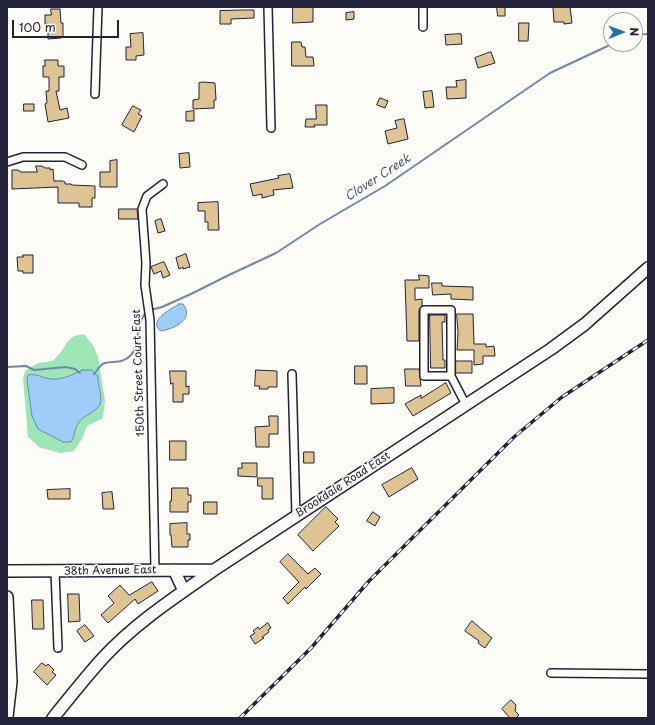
<!DOCTYPE html>
<style>
body{margin:0}
#map{position:relative;width:655px;height:725px;overflow:hidden;background:#fdfcf7;font-family:"Playpen Sans",sans-serif}
canvas{display:block}
.frame{position:absolute;inset:0;border:8px solid #22223b;pointer-events:none}
.north{position:absolute;left:603px;top:12px;width:40px;height:40px;box-sizing:border-box;background:#fdfcf7;border:1px solid #a5a5ac;border-radius:50%;rotate:89deg;font-size:11px;font-weight:700;line-height:16px;text-align:center;color:#22223b}
.north::after{content:'';display:block;margin:auto;width:14px;height:18px;background:#1f6fb2;clip-path:polygon(50% 0,100% 100%,50% 72%,0 100%)}
.scale{position:absolute;left:12px;top:20px;width:107px;height:18px;box-sizing:border-box;border:2px solid #22223b;border-top:0;padding-left:5px;font-size:12px;line-height:14px;white-space:nowrap;color:#22223b;-webkit-text-stroke:3px #fdfcf7;paint-order:stroke}
</style>
<div id="map">
<canvas width="655" height="725"></canvas>
<div class="frame"></div>
<div class="north">N</div>
<div class="scale">100 m</div>
</div>
<script>
const ctx = document.querySelector('canvas').getContext('2d');
ctx.lineJoin = 'round';
function fillPath(path, color) { ctx.fillStyle = color; ctx.fill(path, 'evenodd'); }
function strokePath(path, color, width, dash) { ctx.strokeStyle = color; ctx.lineWidth = width; ctx.lineCap = dash ? 'butt' : 'round'; ctx.setLineDash(dash || []); ctx.stroke(path); }
function write(font, color, halo, rows, align = 'center') {
  ctx.font = font + ' "Playpen Sans",sans-serif'; ctx.lineWidth = 3; ctx.setLineDash([]); ctx.textBaseline = 'middle'; ctx.strokeStyle = halo; ctx.fillStyle = color; for (const [text, x, y, turn = 0] of rows) {
    ctx.save(); ctx.translate(x, y); ctx.rotate((+turn || 0) * Math.PI / 180); ctx.textAlign = isNaN(turn) ? turn : align; if (halo) ctx.strokeText(text, 0, 0); ctx.fillText(text, 0, 0); ctx.restore();
  }
}
fillPath(new Path2D(`
 M84 334 93 345 98 357 105 401 103 418 87 426 82 439 74 451 60 453 39 447 28 437 23 379 25 371 38 363 53 361 61 352 68 341 74 336Z`), '#9de6b5');
const water = new Path2D(`
 M179 304H183C195 319 174 329 161 331 147 321 171 309 179 304Z
 M83 370H91L98 376C97 384 103 396 100 404 96 413 85 414 79 422 74 429 75 436 71 442H63L38 429 32 416 27 380 28 375C38 373 43 379 53 379 63 380 73 374 83 370Z`);
fillPath(water, '#9fcdfa');
strokePath(water, '#6d89ae', 1);
strokePath(new Path2D(`
 M635 35 648 34
 M150 310 162 307 191 294 231 274 276 253 320 224 385 186 550 73 612 44
 M7 367 26 366 34 370 66 367 75 369 80 373
 M94 374C98 370 99 365 105 363 114 361 123 364 131 355 138 348 137 335 139 325 140 321 144 316 146 311`), '#6d89ae', 2);
const building = new Path2D(`
 M293 7H313V22L293 23Z
 M497 7H505V16H498Z
 M570 7 572 23 564 24V22H554L553 8Z
 M51 9H60L61 23H63V37L61 38 48 39V24H45V15H51Z
 M242 10H254V18L231 19V24H220V11Z
 M354 12V19L346 20V13Z
 M519 23H529L528 41H519Z
 M143 33 144 55 136 56V60H126V47H131L130 34Z
 M461 34 462 44 446 45 445 35Z
 M292 42H301L302 47H305L306 57H313L314 66H292Z
 M491 52 495 63 478 68 475 58Z
 M45 60H58V66H64V77H59V91H56L60 110 67 108 69 118 48 122 45 104 47 103 46 91H49V77H43V66H45Z
 M466 80V98L447 99 446 87H457L456 81Z
 M203 82 215 83 216 100H214V108L193 109V100L199 99V83Z
 M432 91 434 107 425 108 423 92Z
 M380 98 388 101 385 108 377 105Z
 M24 104H34V111H24Z
 M316 105H327V125H314L315 127H305L306 119H316Z
 M133 106 141 110 138 114 142 116 134 132 122 125Z
 M194 111V121H186V112Z
 M404 119 408 139 388 144 385 131 397 128 395 121Z
 M189 153 190 167 180 168 179 154Z
 M117 160V187H100V172H110V161Z
 M36 166H42L45 168H50V170L53 169 54 181H63L65 182V184H71L72 185 95 186V198H92V207H79V203H58V187L12 189V170H18L21 172H37Z
 M290 174 293 188 273 190 274 195 262 198V194L253 196 250 184 279 178 278 176Z
 M218 202 219 230H208V222H205V211H198V203Z
 M119 209H137L138 219H119Z
 M161 219 165 231 158 233 155 221Z
 M186 254 190 267 183 269V267L179 269 176 258Z
 M23 255H33V273H23V271H18L17 257H23Z
 M164 262 170 275 163 278 161 271 154 274 151 267Z
 M419 275 429 276V288H415V300L422 299V306L419 310V341H407L405 280H419Z
 M432 283H442V286L473 287V300L451 299V294L433 295Z
 M457 314H473L474 344H486V347L494 346 495 356H483V364L474 365V350H457L458 333Z
 M430 315H445V322H442L443 360H445V368H431Z
 M456 361H472V373H456Z
 M355 366H367V384H355Z
 M405 369H419L421 386H406Z
 M256 370 277 371V387H268V389H259L260 386H255Z
 M170 371H186V387L189 386V394H183V402H173V383L171 384Z
 M446 383 451 393 413 416 405 404 421 395V398Z
 M394 388V403L371 404V389Z
 M269 416H278V434H269V447H256L255 427 269 426Z
 M170 441H186V460H170Z
 M304 452H314V463H304Z
 M242 463H257V477L238 476V468H242Z
 M412 468 418 479 389 497 382 485Z
 M258 478H273V499H262V486H258Z
 M172 488H188V495H191V502H188V512H170V501H171Z
 M70 489V499H48L47 490Z
 M112 492 114 509H103L102 493Z
 M204 502H217V514H204Z
 M326 507 338 519 335 522 339 526 313 551 298 535Z
 M373 512 380 517 375 526 367 521Z
 M187 523V534H190V540H188V547H172L171 535H170V524Z
 M288 554 308 574 315 568 321 574 306 589 305 587 288 604 283 598 299 582 280 562Z
 M152 582 158 591 138 604 135 599 108 623 101 615 114 603 108 596 120 585 129 595Z
 M68 594H79L80 621 69 622Z
 M32 600H43L44 629H33Z
 M472 621 492 638 485 648 478 643 479 641 465 631Z
 M268 623 271 628 268 630 269 632 262 637 264 638 255 644 250 636 255 633 253 631 258 627 259 629Z
 M85 625 94 636 85 642 77 631Z
 M42 663 46 666 48 664 54 670 52 672 56 675 47 685 34 672Z
 M511 700 516 705 515 711 519 715 516 718H510L502 709Z`);
fillPath(building, '#dec393');
strokePath(building, '#22223b', 1);
const street = new Path2D(`
 M268 7 271 128
 M423 7V27
 M95 94 98 7
 M7 162 23 157H65L82 165
 M292 374 296 516
 M451 376H424V310H451V376L466 405
 M155 570 150 320 145 285 146 263 142 209 147 196 163 184
 M55 571 58 648
 M551 673 648 674`);
const secondary = new Path2D(`
 M174 570 184 591
 M7 571 214 570
 M7 597 11 682 7 717
 M53 718C69 698 85 678 102 659 134 624 175 597 214 570L551 349 585 324 648 268`);
strokePath(street, '#22223b', 10);
strokePath(secondary, '#22223b', 14);
strokePath(street, '#fdfcf7', 7);
strokePath(secondary, '#fdfcf7', 11);
const rail = new Path2D(`
 M240 718 311 648 369 581 514 437 562 397 648 340`);
strokePath(rail, '#22223b', 3.5);
strokePath(rail, '#fdfcf7', 2, [6]);
write('11px', '#22223b', '#fdfcf7', [
 ["150th Street Court East",139,373,-92],
 ["Brookdale Road East",343,485,-33],
 ["38th Avenue East",110,571,-1]
]);
write('italic 12px', '#485574', '#fdfcf7', [
 ["Clover Creek",378,178,-33]
]);
</script>
